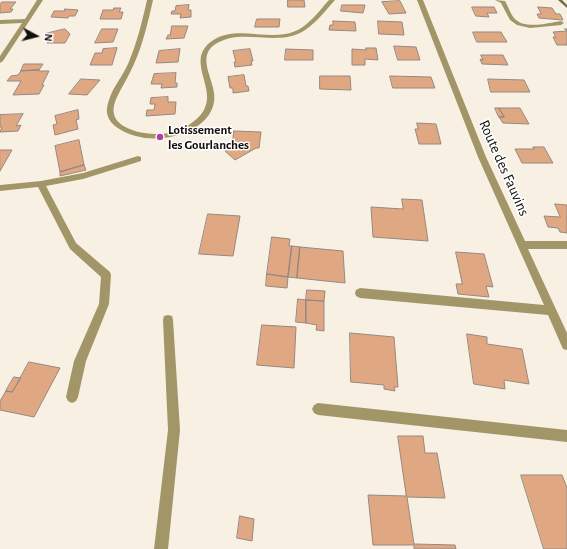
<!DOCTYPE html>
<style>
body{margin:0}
#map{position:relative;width:567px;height:549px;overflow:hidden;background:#f9f0e4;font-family:"Alegreya Sans",sans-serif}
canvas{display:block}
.north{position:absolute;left:16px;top:16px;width:40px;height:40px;-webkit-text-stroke:3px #fff;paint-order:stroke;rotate:97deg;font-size:11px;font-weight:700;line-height:16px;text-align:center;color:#13100c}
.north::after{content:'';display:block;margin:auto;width:14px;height:18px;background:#13100c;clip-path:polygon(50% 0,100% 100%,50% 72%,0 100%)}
</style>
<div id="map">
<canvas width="567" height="549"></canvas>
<div class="north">N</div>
</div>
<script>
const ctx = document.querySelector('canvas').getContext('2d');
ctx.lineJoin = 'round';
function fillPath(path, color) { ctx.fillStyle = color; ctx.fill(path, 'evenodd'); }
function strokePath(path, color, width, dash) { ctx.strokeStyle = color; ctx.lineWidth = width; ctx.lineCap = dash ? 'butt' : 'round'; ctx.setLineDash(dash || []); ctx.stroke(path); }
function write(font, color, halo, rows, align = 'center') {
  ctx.font = font + ' "Alegreya Sans",sans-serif'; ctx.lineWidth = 3; ctx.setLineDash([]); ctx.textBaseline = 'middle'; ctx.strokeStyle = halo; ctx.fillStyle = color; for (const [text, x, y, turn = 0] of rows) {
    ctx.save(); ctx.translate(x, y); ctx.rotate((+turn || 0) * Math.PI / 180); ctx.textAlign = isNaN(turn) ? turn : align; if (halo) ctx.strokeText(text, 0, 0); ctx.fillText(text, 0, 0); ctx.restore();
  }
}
fillPath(new Path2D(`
 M558 0H562L567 5V8Z`), '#6b7145');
const building = new Path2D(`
 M288 0H304L305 7H288Z
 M400 1 406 13 389 14 382 2Z
 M2 2H16L10 9H13L11 12 0 13V4Z
 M189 5 188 10H191V17L180 18 181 14H171L172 11H175L176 6Z
 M342 5H365L363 13 341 11Z
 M472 7H494L497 13H487L489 17 476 16Z
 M538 7 552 8 556 14H560L563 20 539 18 537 14H541Z
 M114 8H121L119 12H123L121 19H100L103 10H113Z
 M65 9 78 10 75 16H69L68 18 51 17 54 11H64Z
 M257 19H280L279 27H255Z
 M333 21 355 22 356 31 329 30 330 25H333Z
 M378 21 402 22 404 35 379 34Z
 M172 26H188L184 38 166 39 168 35H170Z
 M65 29 70 34 65 43H47L51 38H48L45 34Z
 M102 29H118L113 42 95 43Z
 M565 29H567V45H557L553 37H556L553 32 567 31Z
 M473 32H501L507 42H477Z
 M394 46 416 47 420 60H398Z
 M117 48 112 65H90L95 53H102L103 49Z
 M366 48H376L378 60 365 59V65H352V49L366 50Z
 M180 49 178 62 156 63 159 51Z
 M250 49 253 61H251L252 65 235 67 234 62H236L233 51Z
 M286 49 313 50V60H285Z
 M481 55H503L508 65 482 64 480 59 483 60Z
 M24 64H43L39 70 21 71Z
 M39 70V71H49L42 85H44L39 94 13 95 21 81H7L11 76 18 75 21 71Z
 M176 73 175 83H177V87L161 88 162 84H151L154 74Z
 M244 75 246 86H248L249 91 233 93V88H230L228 77Z
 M320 76H350L351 90 320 89Z
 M390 76 431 77 435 88H393Z
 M81 79 100 80 87 95 69 94Z
 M488 79 524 80 530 92H491Z
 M168 97V102H176L175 114 146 116 147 110H154L155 104H150L151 98Z
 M495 108H499L504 117H499Z
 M499 108H520L529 124 503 123 499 117H504Z
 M78 110 79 119 76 120 78 129 55 135 53 125 57 124 55 116Z
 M23 114 16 126 21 125 18 131 0 132 2 127H0V115Z
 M417 123 436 124 441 144H419L415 129H418Z
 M234 131 261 132 259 148H256L235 160 225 151 232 146Z
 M79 140 84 165 60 172 55 146Z
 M533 147H544L553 163H522L515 149H534Z
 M0 150H12L0 171Z
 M84 165 86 170 60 176V172Z
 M402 199 422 200 428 241 373 237 371 207 403 209Z
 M555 204 567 205V233L560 232 558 228 548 227 544 216 560 217Z
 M208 214 240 216 233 256 199 254Z
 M272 237 290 239 289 246H292L288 277 267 274Z
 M292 246 300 247 297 278 288 277Z
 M300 247 343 251 345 283 297 278Z
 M456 252 484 254 493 287 486 286 489 297 458 294 456 284H462Z
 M267 274 288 277 287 288 266 286Z
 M307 290 325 291 324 301 306 300Z
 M298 299 306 300V323L296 322Z
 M306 300 324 301V331L316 330 317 325 306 323Z
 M262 325 296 327 294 368 257 365Z
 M350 333 394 337 398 387H394L395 391 384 389V385L351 382Z
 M467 334 487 337V344L522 349 529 384 504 380 505 389 474 384Z
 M29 362 60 368 34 417 0 410V401L6 391 12 392Z
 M14 377 21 378 12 392 6 391Z
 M398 436H423L425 453H437L445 498 407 497 414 544 455 545 456 549H414V545H373L368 495 406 496Z
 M521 475H562L567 488V549H544Z
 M240 516 254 519 252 541 237 538Z`);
fillPath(building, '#e0a882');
strokePath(building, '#958880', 1);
fillPath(new Path2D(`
 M37 0H43L3 61 0 63V56L22 23 0 24V20L25 19Z
 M147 0H153C148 22 143 44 134 64 130 73 125 82 120 91 117 97 112 106 114 114 117 130 147 135 161 134 176 133 196 124 204 110 216 88 188 63 208 44 232 22 266 42 293 32 308 27 319 11 329 0H335C325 11 313 27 300 33 273 46 240 27 214 45 195 59 218 84 214 102 209 133 161 144 136 136 125 133 109 126 107 113 106 106 110 97 113 90 118 81 124 73 128 64 137 43 142 22 147 0Z
 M417 0H423L486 157 525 241H567V249H528L567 333V350L563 349 548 315 360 298 356 296 355 293 356 290 360 288 544 305 478 157Z
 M495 0 505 1C508 6 510 13 514 18 524 30 548 23 561 21L564 23 561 25 530 28 517 25 510 20 501 3Z
 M138 156 141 157V161L83 179 46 186 76 243 110 272 111 275 109 304 86 361 78 397 76 401 72 403 68 401 66 397 74 361 99 304 101 277 70 249 38 187 0 191V185L41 181 83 173Z
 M168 315 172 316 173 320 180 430 168 549H154L168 430 163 320 164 316Z
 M318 403 567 430V442L318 415 314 413 312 409 314 405Z`), '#a29668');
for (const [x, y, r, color] of [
 [160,137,4,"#ae419f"]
]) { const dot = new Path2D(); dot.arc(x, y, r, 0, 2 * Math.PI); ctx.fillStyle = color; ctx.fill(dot); strokePath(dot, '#fff', 1.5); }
write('bold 13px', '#13100c', '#fff', [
 ["Lotissement",168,130],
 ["les Gourlanches",168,145]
], 'left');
write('15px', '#13100c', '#fff', [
 ["Route des Fauvins",504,168,66]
]);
</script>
